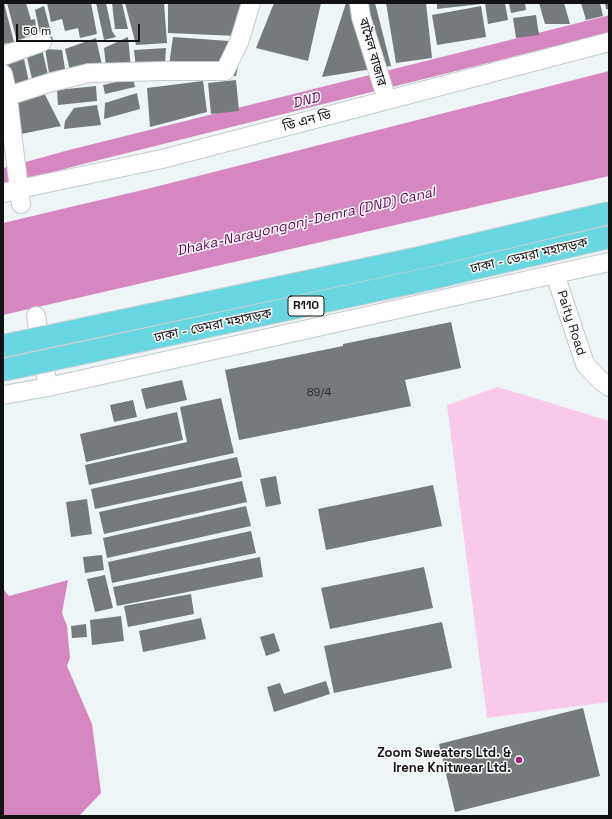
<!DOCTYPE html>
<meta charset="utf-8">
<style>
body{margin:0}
#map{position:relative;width:612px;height:819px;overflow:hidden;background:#edf5f6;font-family:"Space Grotesk",sans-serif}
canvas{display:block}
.frame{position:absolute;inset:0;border:4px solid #101213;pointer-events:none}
.scale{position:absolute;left:16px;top:24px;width:124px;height:18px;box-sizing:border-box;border:2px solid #101213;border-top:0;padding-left:5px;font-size:12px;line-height:14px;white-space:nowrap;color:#101213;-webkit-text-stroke:3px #fff;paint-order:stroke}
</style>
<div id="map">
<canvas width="612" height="819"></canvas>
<div class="frame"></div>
<div class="scale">50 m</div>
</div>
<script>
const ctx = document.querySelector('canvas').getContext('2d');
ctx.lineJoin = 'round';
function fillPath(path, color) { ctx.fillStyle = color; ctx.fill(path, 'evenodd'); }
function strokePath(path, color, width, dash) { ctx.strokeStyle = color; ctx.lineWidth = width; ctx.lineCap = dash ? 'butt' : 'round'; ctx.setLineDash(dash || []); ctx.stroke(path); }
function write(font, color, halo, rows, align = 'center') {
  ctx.font = font + ' "Space Grotesk","Noto Sans Bengali",sans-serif'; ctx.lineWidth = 3; ctx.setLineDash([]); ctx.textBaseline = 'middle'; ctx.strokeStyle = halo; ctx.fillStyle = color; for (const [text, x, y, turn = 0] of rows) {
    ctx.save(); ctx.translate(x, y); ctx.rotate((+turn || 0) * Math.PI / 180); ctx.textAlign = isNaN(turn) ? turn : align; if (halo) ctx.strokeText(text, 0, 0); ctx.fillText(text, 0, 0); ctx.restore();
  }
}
fillPath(new Path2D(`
 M498 387 609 421V702L487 718 447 405Z`), '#facaeb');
fillPath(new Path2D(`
 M609 71V176L3 315V223L151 188Z
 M68 580 62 613 67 626 70 658 67 666 92 724 101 793 79 816H3V589L9 596Z`), '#d687c0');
strokePath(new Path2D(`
 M3 177 76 157 609 24`), '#d687c0', 17);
fillPath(new Path2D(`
 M3 3H4L14 42 3 44Z
 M7 3H26L31 20 35 19 37 39 18 45Z
 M47 3H91L97 34 80 38 78 28 65 31 62 19 51 22Z
 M96 3H106L112 31 116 37 104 40Z
 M112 3H122L128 29H115Z
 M125 3H164L167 43 136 45Z
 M168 3H244L237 36 168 33Z
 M274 3H321L308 61 256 48Z
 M346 3H375L391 66 322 77Z
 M386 3H426L432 58 396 63Z
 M437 3H481V4L437 9Z
 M485 3H505L508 20 488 24Z
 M509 3H525L526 10 511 13Z
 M539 3H564L570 24H545Z
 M581 3H600L603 16 586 20Z
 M605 3H609V9H606Z
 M44 6 53 40 42 42 35 10Z
 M481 6 486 37 437 45 432 15Z
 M536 15 539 35 516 38 513 18Z
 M128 37 131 68 106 67 104 48Z
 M173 37 243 42 236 76 167 79Z
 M96 38 105 79 73 84 65 49Z
 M166 48 164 78H137L134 50Z
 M42 49 48 75 32 79 26 53Z
 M45 49 62 50 66 75 50 79Z
 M23 54 30 87 14 90 5 61Z
 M133 78 135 87 105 94 103 85Z
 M236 80 239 111 211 114 208 83Z
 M203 81 207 112 150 127 147 88Z
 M96 86 97 101 58 105 57 90Z
 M42 89 61 126 21 134 17 99Z
 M137 93 140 109 104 119 105 103Z
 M97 105 101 125 64 129 65 121 74 108Z
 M451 322 461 368 405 380 411 406 239 440 225 370 343 346V344Z
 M182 380 187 400 146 409 141 389Z
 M221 398 234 453 89 485 85 465 187 442 180 407Z
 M133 400 137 417 114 422 110 405Z
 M177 412 183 440 86 462 80 434Z
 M237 457 242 477 95 509 91 489Z
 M276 476 281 504 266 507 260 479Z
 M242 481 247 502 104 534 99 512Z
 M433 485 442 526 326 550 318 509Z
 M87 499 92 534 71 537 66 502Z
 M246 506 251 526 107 558 103 538Z
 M251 531 256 553 112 583 108 562Z
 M102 555 104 570 85 573 83 557Z
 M260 557 263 577 117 606 113 587Z
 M424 567 433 608 330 629 321 588Z
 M105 575 113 608 95 612 87 579Z
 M191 594 194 614 128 627 124 606Z
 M121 616 124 641 92 645 90 620Z
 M201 618 206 639 143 652 139 631Z
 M442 622 452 668 334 693 324 646Z
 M86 624 87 637 72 638 71 626Z
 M274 633 280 651 266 656 260 637Z
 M326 681 330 694 274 712 267 687 280 683 284 694Z
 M583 708 600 776 455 812 439 744Z`), '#757b7c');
const minor = new Path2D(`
 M359 3 361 17 387 100
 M3 56 42 42
 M3 74 8 96 11 124 21 204
 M8 96 52 82 89 73 164 71H225L239 42 251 3
 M3 193 19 189 162 159 609 42
 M555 274 585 364 601 381 609 387
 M36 316 48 387
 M3 395 48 387 609 262`);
strokePath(minor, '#c4cccd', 20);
strokePath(minor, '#fff', 18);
const primaryBridge = new Path2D(`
 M3 346 419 258 609 213
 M3 370 424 280 609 237`);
strokePath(primaryBridge, '#cfd0d0', 24, []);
strokePath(primaryBridge, '#68d7e2', 22);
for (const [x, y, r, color] of [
 [519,760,4,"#992481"]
]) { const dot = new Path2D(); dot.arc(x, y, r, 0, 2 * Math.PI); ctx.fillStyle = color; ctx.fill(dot); strokePath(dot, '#fff', 1.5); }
write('11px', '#292c2d', null, [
 ["89/4",319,393]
]);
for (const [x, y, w] of [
 [306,306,36]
]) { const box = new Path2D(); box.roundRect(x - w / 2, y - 10, w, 20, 3); ctx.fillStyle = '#fff'; ctx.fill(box); strokePath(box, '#101213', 1); }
write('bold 12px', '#101213', null, [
 ["R110",306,306]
]);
write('13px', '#101213', '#fff', [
 ["বামৈল বাজার",372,52,74],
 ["ডি এন ডি",307,121,-15],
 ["ঢাকা - ডেমরা মহাসড়ক",529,256,-13],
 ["Paity Road",571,323,72],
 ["ঢাকা - ডেমরা মহাসড়ক",213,326,-12]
]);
write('bold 13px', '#101213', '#fff', [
 ["Zoom Sweaters Ltd. &",511,753],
 ["Irene Knitwear Ltd.",511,768]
], 'right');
write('italic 14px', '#660354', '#fff', [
 ["DND",306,101,-14],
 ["Dhaka-Narayongonj-Demra (DND) Canal",306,222,-13]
]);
</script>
